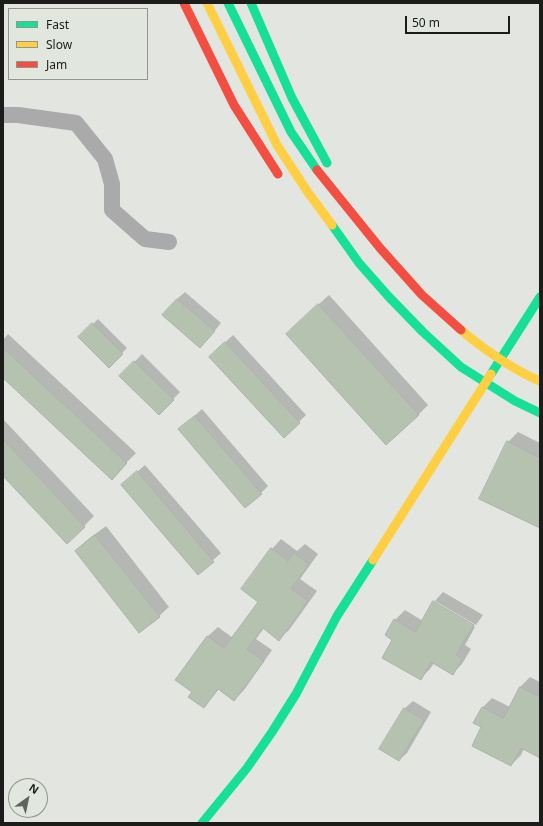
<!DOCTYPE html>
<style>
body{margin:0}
#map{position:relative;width:543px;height:826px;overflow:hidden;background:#e2e5e0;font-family:"Noto Sans",sans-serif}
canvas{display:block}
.frame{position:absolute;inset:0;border:4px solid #1c1d1b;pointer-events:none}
.legend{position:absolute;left:8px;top:8px;width:140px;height:72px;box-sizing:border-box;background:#e1e6df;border:1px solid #929691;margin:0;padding:5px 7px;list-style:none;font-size:12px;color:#1c1d1b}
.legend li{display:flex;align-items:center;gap:8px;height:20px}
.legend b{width:20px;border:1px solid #929691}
.north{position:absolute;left:8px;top:778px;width:40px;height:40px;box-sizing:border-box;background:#e1e6df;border:1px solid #929691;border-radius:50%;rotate:33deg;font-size:11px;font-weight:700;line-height:16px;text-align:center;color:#1c1d1b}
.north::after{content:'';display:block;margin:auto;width:14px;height:18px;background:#616360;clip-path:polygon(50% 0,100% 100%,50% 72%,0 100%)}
.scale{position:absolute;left:405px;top:16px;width:105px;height:18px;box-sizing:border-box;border:2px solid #1c1d1b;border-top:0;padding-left:5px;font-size:12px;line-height:14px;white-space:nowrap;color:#1c1d1b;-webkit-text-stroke:3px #e1e6df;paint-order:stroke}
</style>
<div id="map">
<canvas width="543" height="826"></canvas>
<div class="frame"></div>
<ul class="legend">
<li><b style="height:5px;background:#16e098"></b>Fast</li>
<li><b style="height:5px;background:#ffcf43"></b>Slow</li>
<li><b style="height:5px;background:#f24e42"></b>Jam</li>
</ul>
<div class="north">N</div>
<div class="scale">50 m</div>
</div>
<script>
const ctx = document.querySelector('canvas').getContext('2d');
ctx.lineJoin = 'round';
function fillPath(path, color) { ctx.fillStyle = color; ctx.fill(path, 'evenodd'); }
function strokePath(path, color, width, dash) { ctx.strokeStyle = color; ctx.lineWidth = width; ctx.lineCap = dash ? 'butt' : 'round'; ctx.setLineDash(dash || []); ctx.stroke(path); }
fillPath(new Path2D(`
 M185 292 221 323 208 339 177 299Z
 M329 295 428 405 418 415 297 324Z
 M98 319 127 348 109 366 80 337Z
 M8 334 136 453 121 468 3 377V340Z
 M233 335 306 415 299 422 217 350Z
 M142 354 180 392 159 414 121 376Z
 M202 409 268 486 261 493 180 429Z
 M3 419 94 516 67 543 3 475Z
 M518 432 540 443V527L508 442Z
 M145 465 221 553 198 574 122 485Z
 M106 526 169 607 159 616 76 551 86 541Z
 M281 539 297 551 305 544 318 554 300 579 317 591 289 630 279 639 264 628 256 639 272 650 244 690 234 700 219 689 204 707 194 692 177 679 208 636 218 627 233 638 260 602 272 549Z
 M443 592 483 615 476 625 435 601V604L475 627 465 645 471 649 462 664 452 674 434 663 430 669 420 679 394 639 395 620 405 610 423 621 434 602Z
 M530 677 540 682V757L524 749 521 755 511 765 482 727 483 707 492 698 510 707 520 687Z
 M413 701 431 712 407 753 399 760 381 749 405 708Z`), '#0003');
const building = new Path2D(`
 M177 299 215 331 200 348 162 315Z
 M318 304 419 415 386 445 286 334Z
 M92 323 123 354 109 368 78 337Z
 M225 342 300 423 284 438 209 357Z
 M3 348 127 463 112 480 3 378Z
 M134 361 174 400 159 415 119 376Z
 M195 416 262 494 245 508 178 429Z
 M3 439 85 527 67 544 3 476Z
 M507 441 540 458V528L479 499Z
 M137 471 214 562 198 575 121 485Z
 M95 535 160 617 139 633 75 551Z
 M271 548 288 561 294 553 309 564 291 589 308 601 279 641 263 628 247 649 264 661 234 701 218 689 204 708 188 697 192 692 175 680 207 636 224 648 258 602 241 589Z
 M433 601 474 625 456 655 462 659 453 675 431 662 421 680 382 658 392 640 385 635 394 619 415 632Z
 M520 687 540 697V758L521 748 511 766 472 746 481 727 473 723 482 707 503 718Z
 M404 708 424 720 399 761 379 749Z`);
fillPath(building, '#b6c2b0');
strokePath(building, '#aeb0ad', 1);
strokePath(new Path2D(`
 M3 115H18L76 123 105 159 112 184V210L145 239 169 242`), '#a9aaa9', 16);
strokePath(new Path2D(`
 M228 3 291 132 317 170
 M251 3 292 98 327 163
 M332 225 359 263 389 297 423 332 461 367 515 401 540 413
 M491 374 540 297
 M202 823 247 768 272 732 296 694 337 616 373 560`), '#16e098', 9);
strokePath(new Path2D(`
 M207 3 277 145 307 191 332 225
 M461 330C482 348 515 371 540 381
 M373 560 491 374`), '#ffcf43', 9);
strokePath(new Path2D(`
 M184 3 234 105 278 174
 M317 170 380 248 422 295 461 330`), '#f24e42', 9);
</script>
